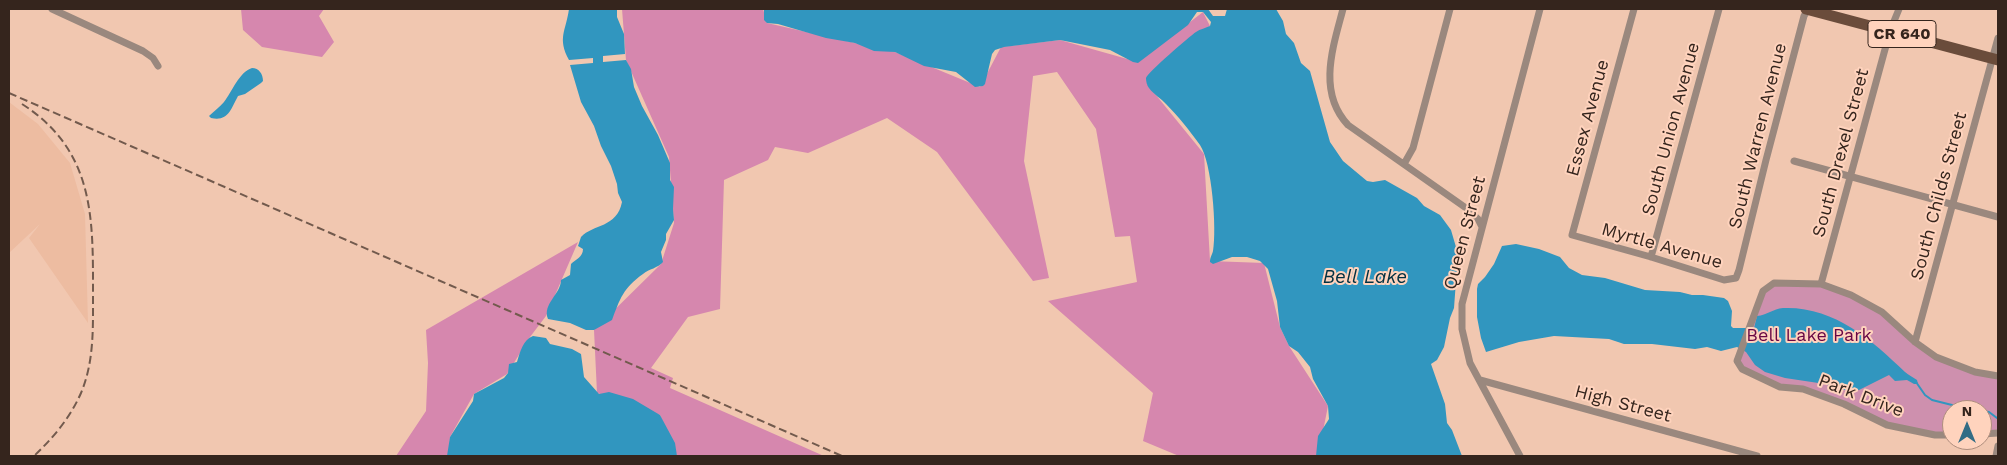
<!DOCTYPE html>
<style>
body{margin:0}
#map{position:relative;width:2007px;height:465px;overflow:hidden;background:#f1c7b0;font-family:"Work Sans",sans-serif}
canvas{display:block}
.frame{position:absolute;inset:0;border:10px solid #35251d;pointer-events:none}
.north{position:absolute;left:1942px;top:400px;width:50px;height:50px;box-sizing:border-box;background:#ffd3bd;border:1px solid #ae8d7d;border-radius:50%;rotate:0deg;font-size:14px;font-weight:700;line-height:20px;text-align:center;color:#35251d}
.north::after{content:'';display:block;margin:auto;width:18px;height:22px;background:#326c85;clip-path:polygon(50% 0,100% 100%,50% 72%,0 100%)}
</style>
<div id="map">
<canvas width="2007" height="465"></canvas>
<div class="frame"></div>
<div class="north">N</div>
</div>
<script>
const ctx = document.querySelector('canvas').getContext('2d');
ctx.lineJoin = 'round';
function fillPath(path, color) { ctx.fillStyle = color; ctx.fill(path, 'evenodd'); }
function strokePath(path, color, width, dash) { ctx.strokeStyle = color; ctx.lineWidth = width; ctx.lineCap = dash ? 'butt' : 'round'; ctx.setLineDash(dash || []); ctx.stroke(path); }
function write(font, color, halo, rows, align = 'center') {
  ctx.font = font + ' "Work Sans",sans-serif'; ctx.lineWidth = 4; ctx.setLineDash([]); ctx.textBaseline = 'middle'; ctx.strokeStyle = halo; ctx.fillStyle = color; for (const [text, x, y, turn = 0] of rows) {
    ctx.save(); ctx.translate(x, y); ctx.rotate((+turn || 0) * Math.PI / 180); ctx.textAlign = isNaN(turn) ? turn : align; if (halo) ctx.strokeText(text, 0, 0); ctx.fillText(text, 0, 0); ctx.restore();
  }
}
fillPath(new Path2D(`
 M9 102 38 124 70 163 85 214 88 323 29 238 40 224 9 253Z`), '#edbca1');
fillPath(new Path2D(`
 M1774 283 1821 284 1882 312 1936 357 1998 376V433L1982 434V410H1952V435L1887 425 1803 389 1780 387 1742 369 1737 361 1759 299Z`), '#ce90ae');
fillPath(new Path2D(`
 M241 9H324L319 16 334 42 322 57 262 47 243 30Z
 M622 9H763L767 23 895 52 980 87 1001 47 1060 40 1138 62 1203 12 1210 26 1147 84 1204 154 1210 261 1264 263 1280 327 1289 346 1328 406 1318 456H1179L1143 441 1153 393 1048 301 1137 282 1130 236 1115 237 1096 129 1057 72 1033 76 1024 161 1049 278 1033 281 937 152 887 118 808 153 775 147 768 160 724 180 720 309 688 317 651 368 673 378 670 388 824 456H677L660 415 597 393 594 330 661 264 674 223 669 157 626 60Z
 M578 242 546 316 530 337 507 374 474 394 450 437 449 456H396L426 411 428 363 426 330Z`), '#d687ae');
fillPath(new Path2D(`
 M569 9H617V17L624 34 625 54 603 56V62L626 60 631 69 634 87 642 106 658 135 670 163V180L674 187 673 209 674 220 666 234V240L661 252 663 262C658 268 649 269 643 274 623 288 620 299 612 320L594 330H586L570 323 548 319C542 304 561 294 561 280L570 275 571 264C576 259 583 257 583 249L578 246 581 237C593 224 617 228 622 202L618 193 617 184 611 166 601 146 594 126 581 102 570 65 593 63V58L569 60C557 38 566 31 569 9Z
 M764 9H1208L1213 16H1225L1227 9H1276L1283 21 1286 34 1294 43 1301 63 1310 71 1330 142 1343 161 1367 181 1373 182 1385 180 1417 198 1424 206 1440 215 1451 230 1458 254 1454 308 1450 318 1444 347 1437 360 1431 364 1445 404 1447 423 1452 430 1462 456H1316L1318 436 1329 419 1328 406 1313 379 1310 367 1298 352 1289 346 1280 327 1277 301 1268 269 1260 261 1247 257H1232L1213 264 1210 262C1210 257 1212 255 1213 251 1217 229 1212 163 1200 145 1190 131 1178 116 1166 104 1161 98 1154 95 1149 88 1147 86 1146 81 1146 78 1147 73 1190 36 1196 32 1200 29 1206 28 1210 26L1211 22 1203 12H1197L1188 25 1138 63 1133 62 1110 50 1060 40 1004 47 995 50 992 54 985 84 983 86 975 87 956 72 924 66 895 52 874 51 855 43 826 38 778 24 767 23 764 20Z
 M252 68C259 68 263 74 263 81L261 83 245 94 238 96C231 109 228 122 211 118L209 116C214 111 220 107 224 102 232 92 239 72 252 68Z
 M1516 244 1539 249 1560 257 1569 268 1582 275 1605 278 1645 290 1680 292 1692 295H1703L1724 298 1728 301 1732 311 1731 326 1733 328H1754L1757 316C1767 315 1773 309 1783 308 1833 306 1871 339 1905 372 1908 375 1913 377 1917 380L1918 384H1914L1907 380 1895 381 1889 375 1859 390H1840L1825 384 1785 378 1765 372 1755 365 1746 352 1737 347 1721 351 1707 347 1695 349 1652 344H1624L1609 339 1554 336 1519 342 1486 352 1481 338 1477 317V289L1478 284 1485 277 1494 264 1502 246Z
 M533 336 546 338 550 344 572 349 581 354 584 377 599 394 609 392 633 399 660 415 675 443 677 456H447L450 437 473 401 474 394 504 378 508 373 509 364 517 362C520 352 523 340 533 336Z`), '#3196bf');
strokePath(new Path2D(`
 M1916 382 1925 395 1932 400 1972 410
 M1982 411 1989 412 1997 418`), '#3196bf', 2);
strokePath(new Path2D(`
 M52 9 143 51 153 58 158 66
 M1343 9C1333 47 1317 92 1348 125L1466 208 1478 219 1482 227
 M1634 9 1572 235 1651 257 1724 280 1736 278 1739 270 1766 160 1804 16 1808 9
 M1794 161 1998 217
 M1404 164 1413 148 1450 9
 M1651 257 1719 9
 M1821 284 1890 31 1899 9
 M1915 342 1998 38
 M1480 380 1757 456
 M1982 434 1998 433
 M1952 435H1935L1887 425 1844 404 1803 389 1780 387 1742 369 1737 361 1763 291 1774 283 1821 284 1851 295 1882 312 1915 342 1936 357 1975 372 1998 376
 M1520 456 1470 363 1462 329V304L1540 9
 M1996 456 1998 446`), '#9a887e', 7);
strokePath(new Path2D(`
 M1806 9 1998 60`), '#6a4c3b', 11);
strokePath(new Path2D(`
 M9 93 842 456
 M22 104C95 151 93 218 93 296 93 329 94 362 81 393 70 418 53 438 34 456`), '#725a4d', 2, [8, 4]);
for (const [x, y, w] of [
 [1902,34,68]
]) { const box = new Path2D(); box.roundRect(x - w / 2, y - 13.5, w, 27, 4); ctx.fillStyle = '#ffd3bd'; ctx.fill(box); strokePath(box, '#35251d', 1); }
write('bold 16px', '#35251d', null, [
 ["CR 640",1902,34]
]);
write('18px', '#35251d', '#ffd3bd', [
 ["Essex Avenue",1588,118,-75],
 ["South Union Avenue",1671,129,-75],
 ["South Warren Avenue",1758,136,-76],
 ["South Drexel Street",1841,153,-75],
 ["South Childs Street",1939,196,-75],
 ["Queen Street",1465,233,-75],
 ["Myrtle Avenue",1662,246,16],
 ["Park Drive",1861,396,21],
 ["High Street",1623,404,15]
]);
write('18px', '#680644', '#ffd3bd', [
 ["Bell Lake Park",1809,336]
]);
write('italic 19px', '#012f40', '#ffd3bd', [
 ["Bell Lake",1365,277]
]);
</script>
